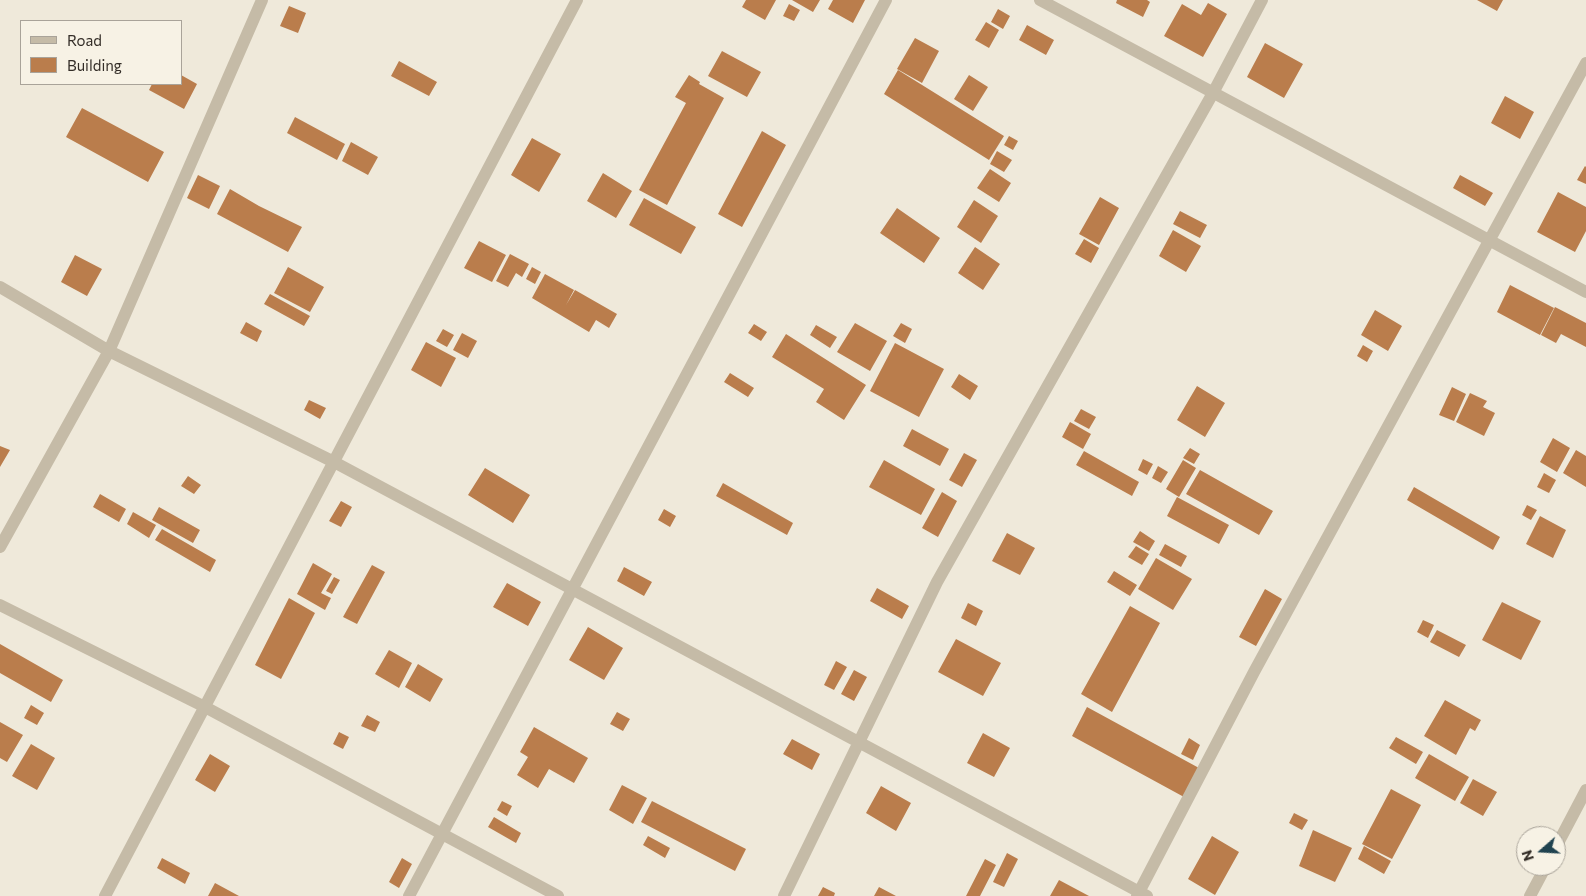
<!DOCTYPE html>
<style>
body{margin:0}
#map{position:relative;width:1586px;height:896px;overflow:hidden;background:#efe9da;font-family:Commissioner,sans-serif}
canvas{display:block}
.legend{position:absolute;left:20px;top:20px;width:162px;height:65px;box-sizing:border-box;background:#f7f2e5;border:1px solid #a9a399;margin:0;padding:6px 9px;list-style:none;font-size:15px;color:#332d27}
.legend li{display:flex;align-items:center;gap:10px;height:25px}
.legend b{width:25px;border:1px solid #a9a399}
.north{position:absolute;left:1516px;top:826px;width:50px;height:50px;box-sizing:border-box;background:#f7f2e5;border:1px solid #a9a399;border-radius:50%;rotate:251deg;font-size:14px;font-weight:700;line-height:20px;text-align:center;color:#332d27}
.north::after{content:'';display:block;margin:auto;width:18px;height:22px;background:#204350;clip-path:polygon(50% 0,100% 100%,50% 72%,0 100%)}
</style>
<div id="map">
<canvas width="1586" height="896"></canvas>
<ul class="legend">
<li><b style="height:6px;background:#c5bba7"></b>Road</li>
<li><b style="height:14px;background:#ba7d4c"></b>Building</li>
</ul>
<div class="north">N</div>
</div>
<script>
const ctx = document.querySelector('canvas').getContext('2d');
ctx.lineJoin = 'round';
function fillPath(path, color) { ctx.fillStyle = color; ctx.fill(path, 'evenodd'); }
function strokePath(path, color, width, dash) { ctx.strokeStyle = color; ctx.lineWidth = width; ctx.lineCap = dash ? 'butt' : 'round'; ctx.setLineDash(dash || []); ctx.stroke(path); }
fillPath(new Path2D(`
 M746 0H776L765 20 742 7Z
 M792 0H820L813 12Z
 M833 0H865L853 23 828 9Z
 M1117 0H1147L1150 2 1143 17 1116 3Z
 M1477 0H1503L1497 11Z
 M1208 3 1227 14 1203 57 1164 36 1182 4 1201 15Z
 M789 4 800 10 794 21 783 16Z
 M289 6 306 13 298 33 280 26Z
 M998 9 1010 16 1003 29 991 22Z
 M986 22 999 30 989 48 975 40Z
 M1027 25 1054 40 1046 55 1019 40Z
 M915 38 939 51 922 83 897 69Z
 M1265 43 1303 64 1284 98 1247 77Z
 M722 51 761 72 747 97 708 76Z
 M399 61 437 82 429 96 391 76Z
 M898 70 1004 136 989 160 884 94Z
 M181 75 197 84 184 109 149 90 152 84H181Z
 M689 75 700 82 699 84 724 98 667 205 639 190 686 103 675 97Z
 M969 75 988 87 973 111 954 99Z
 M1505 96 1534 112 1520 139 1491 123Z
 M82 108 164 152 148 182 66 137Z
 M295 117 345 144 337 160 287 133Z
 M762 131 786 145 742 227 718 214Z
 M1009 136 1018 141 1013 150 1004 145Z
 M532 138 561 154 539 192 511 175Z
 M351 142 378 157 368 175 342 161Z
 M997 151 1012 160 1004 172 990 164Z
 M1585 166 1586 167V184L1577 180Z
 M990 169 1011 183 999 202 977 188Z
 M603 173 632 191 616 218 587 201Z
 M198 175 220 186 209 209 187 198Z
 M1460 175 1493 193 1485 206 1453 188Z
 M230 189 259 206 302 227 288 252 217 214Z
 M1558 192 1586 207V231L1575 252 1537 232Z
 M1100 197 1119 208 1099 245 1079 234Z
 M644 198 696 227 681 254 629 225Z
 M974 200 998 216 981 243 957 227Z
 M897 208 940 238 924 263 880 233Z
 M1180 211 1207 225 1200 238 1173 224Z
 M1173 230 1201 246 1186 272 1159 256Z
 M1084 239 1099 248 1091 263 1075 254Z
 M479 241 506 255 492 282 464 268Z
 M975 247 1000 264 983 290 958 273Z
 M510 254 529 264 522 277 516 273 508 287 496 281Z
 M75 255 102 269 87 296 61 282Z
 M288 267 324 287 310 312 274 293Z
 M532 267 541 272 535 284 526 279Z
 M545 274 574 290 566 305 575 290 617 314 609 328 596 320 589 332 532 298Z
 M1510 285 1554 308 1540 335 1497 312Z
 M270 294 310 316 304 326 264 304Z
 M1555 307 1586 323V347L1561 334 1556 343 1541 335Z
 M1375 310 1402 326 1388 351 1361 335Z
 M246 322 262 331 257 342 240 333Z
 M855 323 887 341 870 371 837 352Z
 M901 323 912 329 905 343 893 336Z
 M754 324 767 332 761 341 748 333Z
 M816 325 837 337 830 348 810 335Z
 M443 329 454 335 447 347 436 341Z
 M462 333 477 341 468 358 453 350Z
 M786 334 866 385 844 420 816 402 824 389 772 357Z
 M426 342 456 358 441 387 411 370Z
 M895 343 944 369 919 417 870 391Z
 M1363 345 1373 351 1367 362 1357 356Z
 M730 373 754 388 748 397 724 382Z
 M959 374 978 386 970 400 951 387Z
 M1197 386 1225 403 1205 437 1177 420Z
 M1452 387 1466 394 1454 421 1439 415Z
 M1470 393 1487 401 1483 407 1495 413 1484 436 1456 422Z
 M309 400 326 408 320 419 304 410Z
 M1081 409 1096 417 1089 429 1074 421Z
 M1070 422 1091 434 1083 449 1062 437Z
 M912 429 949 449 940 466 903 446Z
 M1553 438 1570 448 1557 472 1540 462Z
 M0 446 10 450 0 467Z
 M1190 448 1200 454 1194 464 1183 458Z
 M1576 450 1586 456V487L1563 473Z
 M1084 451 1139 482 1132 496 1076 465Z
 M964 453 977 460 962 487 949 480Z
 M1143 459 1153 464 1147 475 1138 470Z
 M884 460 935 489 921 515 869 487Z
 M1183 460 1196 468 1179 497 1166 489Z
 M1158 466 1168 472 1161 483 1152 478Z
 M485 468 530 495 513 523 468 495Z
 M1200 470 1273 511 1259 535 1186 494Z
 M1544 473 1556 480 1549 493 1537 487Z
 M188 476 201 485 194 494 181 486Z
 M723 483 793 523 787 535 716 496Z
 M1414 487 1500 537 1493 550 1407 500Z
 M942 492 957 501 938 537 922 528Z
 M100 494 126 509 119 522 93 507Z
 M1177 497 1229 525 1219 544 1167 516Z
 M341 501 352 507 341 527 329 521Z
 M1527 505 1537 510 1531 520 1522 515Z
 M159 507 200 530 193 543 152 520Z
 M664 509 676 516 670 527 658 520Z
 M133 512 156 525 149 538 127 524Z
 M1540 516 1566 530 1553 558 1526 544Z
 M162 529 216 560 210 572 155 540Z
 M1140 531 1155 541 1149 551 1133 542Z
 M1007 533 1035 548 1020 575 992 561Z
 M1165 544 1187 556 1181 567 1159 555Z
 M1136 546 1149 554 1142 565 1128 557Z
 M1156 558 1192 579 1173 610 1138 589Z
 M313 563 332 574 321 593 331 598 325 610 297 594Z
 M372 565 385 572 357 624 343 617Z
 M624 567 652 582 644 596 617 581Z
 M1114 571 1137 585 1130 596 1107 582Z
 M334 577 340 580 332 594 326 591Z
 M507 583 541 602 528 626 493 607Z
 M877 588 909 606 902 619 870 601Z
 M1265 589 1282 599 1256 646 1239 637Z
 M289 598 315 613 281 679 255 665Z
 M1502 602 1541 621 1521 660 1482 640Z
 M968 603 983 611 976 626 961 618Z
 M1130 606 1160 623 1112 712 1081 694Z
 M1423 620 1434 625 1428 638 1417 632Z
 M588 627 623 648 604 680 569 660Z
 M1437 630 1466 645 1459 657 1430 642Z
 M956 639 1001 663 983 696 938 672Z
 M0 644 63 680 51 702 0 673Z
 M389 650 412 663 399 688 375 674Z
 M836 661 847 667 834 690 824 685Z
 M418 664 443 679 430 702 405 687Z
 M854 670 867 677 854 701 841 694Z
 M1445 700 1481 720 1475 731 1470 728 1456 755 1424 736Z
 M31 705 44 713 37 725 24 718Z
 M1087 707 1199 768 1184 797 1072 736Z
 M617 712 630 719 623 731 610 724Z
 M367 715 380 722 375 732 361 726Z
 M0 722 23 735 7 762 0 758Z
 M534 727 588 758 574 783 549 769 538 788 517 775 528 757 520 752Z
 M339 732 349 737 343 749 333 744Z
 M983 733 1010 748 994 777 967 763Z
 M1396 737 1423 752 1416 764 1389 748Z
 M1189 738 1200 745 1193 760 1181 754Z
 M792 739 820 754 812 770 783 754Z
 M31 744 55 758 37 790 12 776Z
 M210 754 230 766 215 792 195 780Z
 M1429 754 1469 777 1455 801 1415 778Z
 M1473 779 1497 792 1483 816 1460 803Z
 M622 785 647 798 633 824 609 810Z
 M881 786 911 803 896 831 866 813Z
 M1391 789 1421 805 1392 859 1362 844Z
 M502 801 512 806 507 816 497 810Z
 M652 801 746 849 735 871 641 822Z
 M1294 813 1308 820 1302 830 1289 823Z
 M494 817 521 833 516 843 488 827Z
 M1313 830 1352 848 1335 882 1299 866Z
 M648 836 670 848 665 858 643 845Z
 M1212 836 1239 852 1215 895 1188 879Z
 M1364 846 1391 861 1384 874 1358 859Z
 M1007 853 1018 859 1004 887 993 882Z
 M162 858 190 873 185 884 157 868Z
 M402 858 412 864 399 888 389 882Z
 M985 859 996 865 980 896H966Z
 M1059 880 1089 896H1050Z
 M215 883 239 896H208Z
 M823 887 835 893 834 896H818Z
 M879 887 896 896H874Z`), '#ba7d4c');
strokePath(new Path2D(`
 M1040 0 1586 292
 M0 287 109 351 334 462 1147 896
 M0 547 109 351 262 0
 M0 605 205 707 558 896
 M1556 847 1586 790
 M105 896 577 0
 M409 896 886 0
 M784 896 937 582 1213 93 1262 0
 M1137 896 1254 672 1586 63
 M1530 896 1546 866`), '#c5bba7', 12);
</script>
